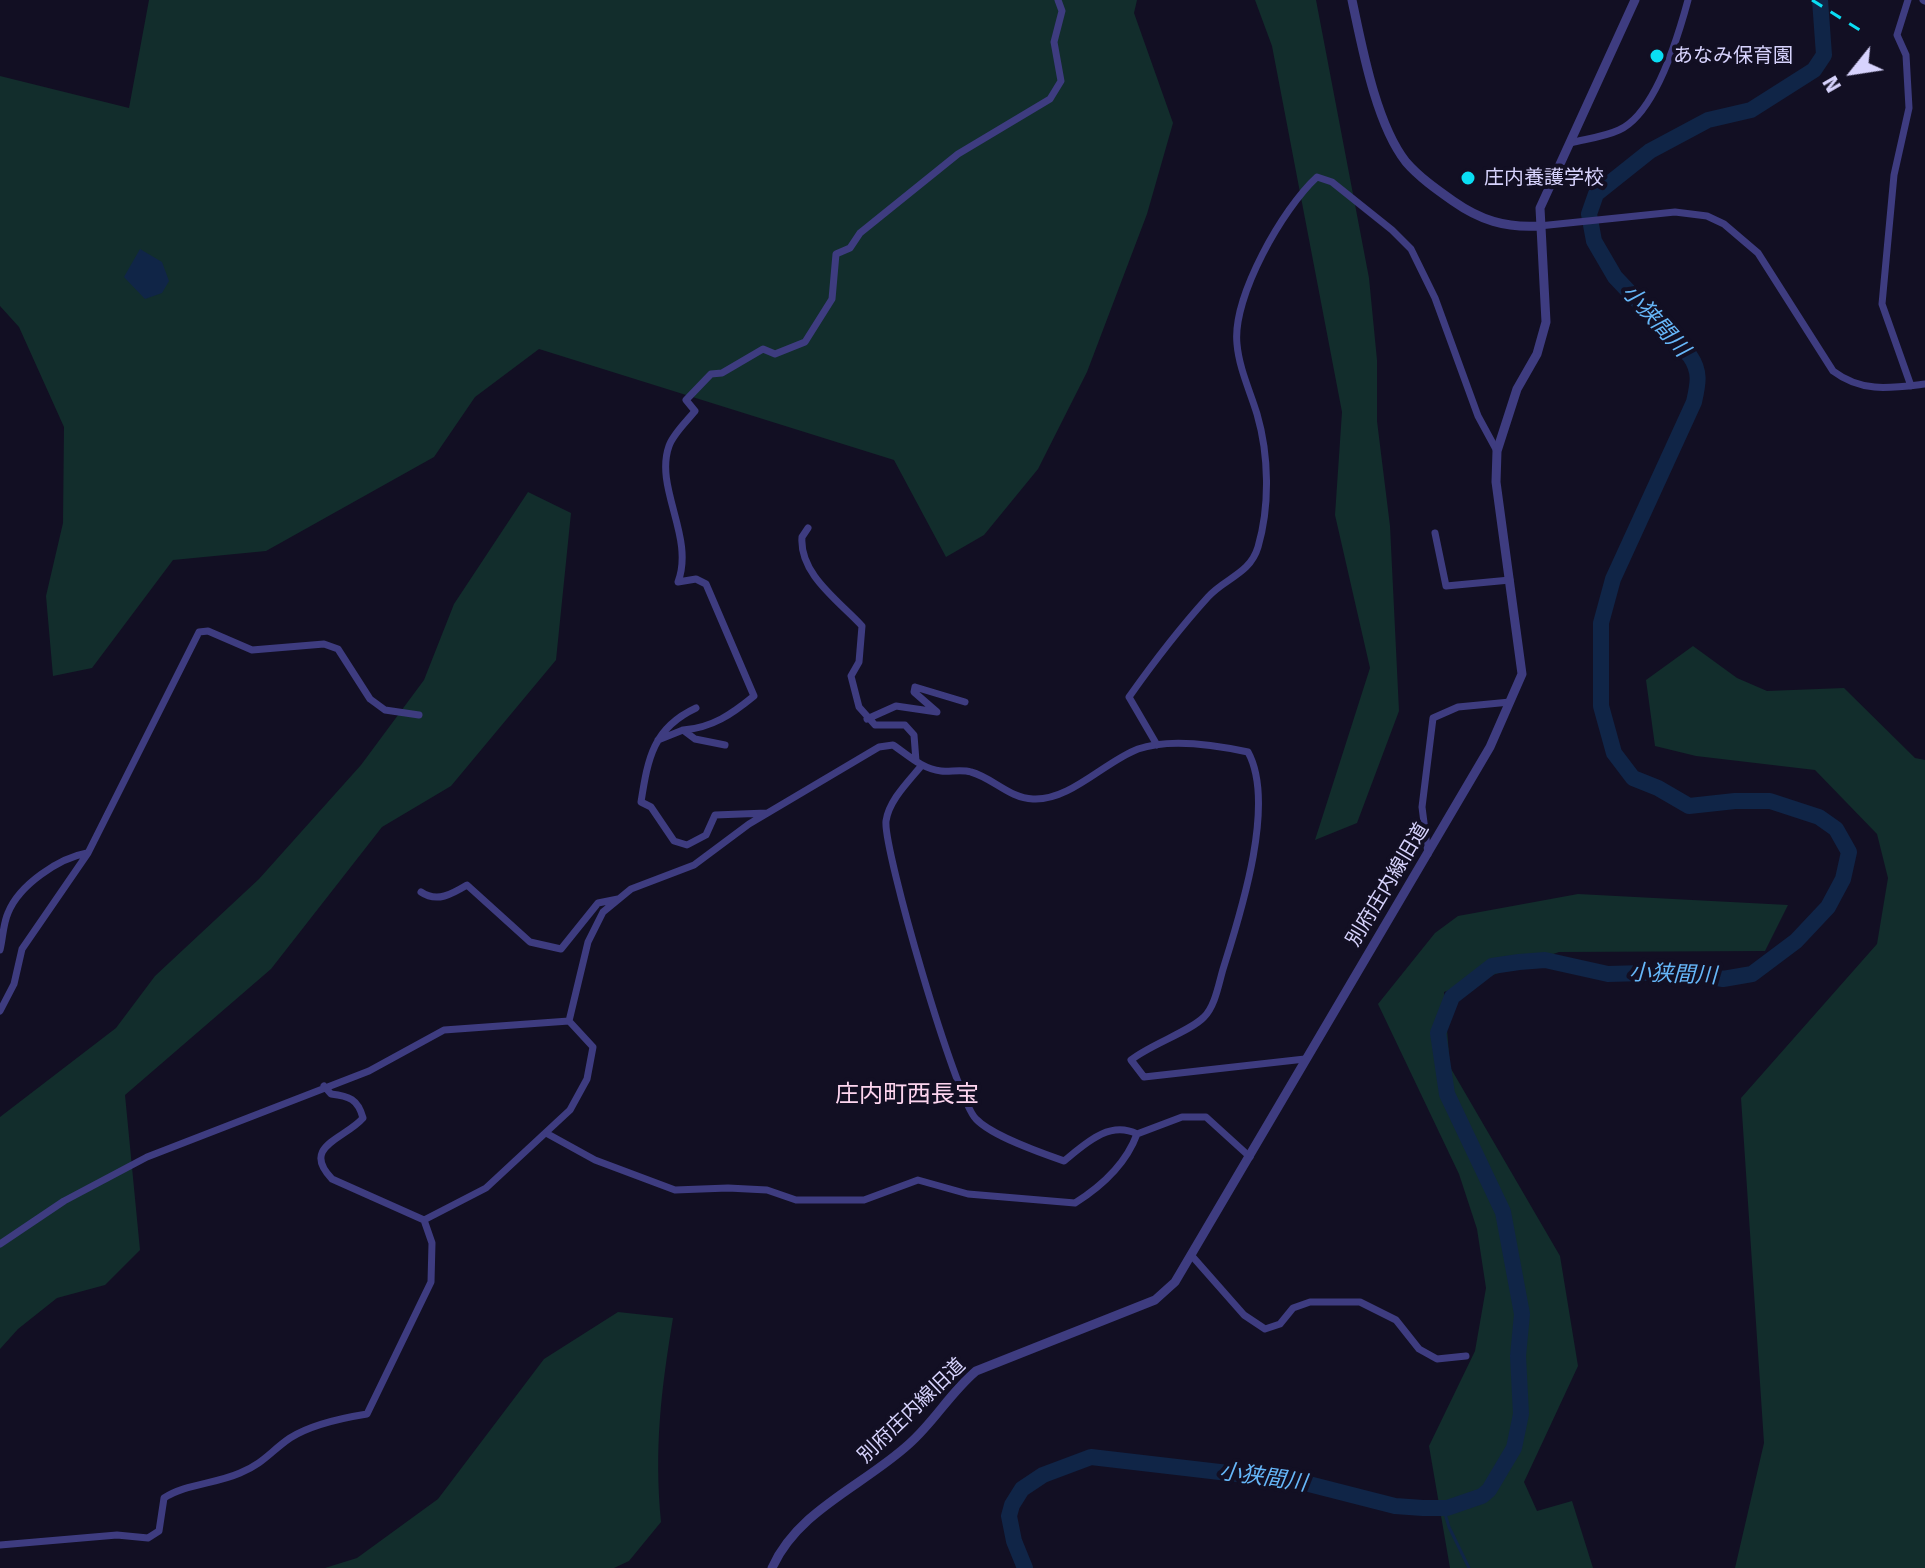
<!DOCTYPE html>
<meta charset="utf-8">
<style>
body{margin:0}
#map{position:relative;width:1925px;height:1568px;overflow:hidden;background:#120f23;font-family:"Fira Sans",sans-serif}
canvas{display:block}
.north{position:absolute;left:1813px;top:32px;width:80px;height:80px;-webkit-text-stroke:6px #120f23;paint-order:stroke;rotate:240deg;font-size:22px;font-weight:700;line-height:32px;text-align:center;color:#d7d3fd}
.north::after{content:'';display:block;margin:auto;width:28px;height:36px;background:#d7d3fd;clip-path:polygon(50% 0,100% 100%,50% 72%,0 100%)}
</style>
<div id="map">
<canvas width="1925" height="1568"></canvas>
<div class="north">N</div>
</div>
<script>
const ctx = document.querySelector('canvas').getContext('2d');
ctx.lineJoin = 'round';
function fillPath(path, color) { ctx.fillStyle = color; ctx.fill(path, 'evenodd'); }
function strokePath(path, color, width, dash) { ctx.strokeStyle = color; ctx.lineWidth = width; ctx.lineCap = dash ? 'butt' : 'round'; ctx.setLineDash(dash || []); ctx.stroke(path); }
function write(font, color, halo, rows, align = 'center') {
  ctx.font = font + ' "Fira Sans","Noto Sans JP",sans-serif'; ctx.lineWidth = 8; ctx.setLineDash([]); ctx.textBaseline = 'middle'; ctx.strokeStyle = halo; ctx.fillStyle = color; for (const [text, x, y, turn = 0] of rows) {
    ctx.save(); ctx.translate(x, y); ctx.rotate((+turn || 0) * Math.PI / 180); ctx.textAlign = isNaN(turn) ? turn : align; if (halo) ctx.strokeText(text, 0, 0); ctx.fillText(text, 0, 0); ctx.restore();
  }
}
fillPath(new Path2D(`
 M149 0H1137L1134 13 1173 123 1147 214 1087 372 1038 469 984 535 946 557 894 460 539 349 475 397 434 457 266 551 173 560 92 668 53 676 46 596 63 523 64 427 19 327 0 306V76L129 108Z
 M1255 0H1316L1369 278 1377 360V421L1390 526 1399 711 1357 823 1315 840 1370 668 1335 515 1342 412 1272 46Z
 M528 492 571 513 556 660 451 786 382 827 271 969 125 1095 140 1250 105 1285 57 1298 18 1329 0 1349V1117L116 1028 155 976 259 879 361 765 424 680 454 604Z
 M1693 646 1737 678 1767 691 1844 688 1915 758 1925 760V1568H1735L1764 1443 1741 1098 1877 944 1888 878 1877 834 1815 770 1696 756 1655 746 1646 680Z
 M1578 894 1788 905 1765 951 1559 952 1444 992 1450 1067 1560 1256 1578 1366 1524 1482 1537 1511 1572 1501 1593 1568H1450L1429 1446 1475 1351 1486 1288 1477 1229 1459 1174 1378 1004 1435 933 1458 916Z
 M618 1312 673 1318C661 1391 654 1448 661 1522L629 1561 614 1568H325L357 1558 438 1499 544 1359Z`), '#122d2c');
fillPath(new Path2D(`
 M140 249 162 262 169 281 162 293 145 299 124 277Z`), '#102547');
strokePath(new Path2D(`
 M1443 1507 1449 1527 1469 1568`), '#102547', 3);
strokePath(new Path2D(`
 M1025 1568 1014 1541 1009 1516 1012 1505 1022 1489 1043 1475 1091 1457 1297 1481 1395 1506 1423 1508H1447L1482 1496 1489 1490 1514 1448 1521 1414 1518 1356 1522 1314 1503 1212 1447 1094 1438 1033 1452 997 1492 966 1519 962 1545 960 1608 974 1680 972 1723 979 1752 974 1796 941 1828 907 1843 879 1849 852 1836 829 1819 817 1770 801H1735L1689 806 1658 788 1633 778 1614 753 1601 706V623L1613 579 1694 402C1698 384 1701 372 1690 356L1615 277 1594 241 1589 214 1596 194 1650 151 1708 120 1751 110 1814 70 1824 55 1820 0`), '#102547', 16);
strokePath(new Path2D(`
 M1908 0 1897 35 1906 55 1909 108 1894 175 1882 304 1911 386
 M1923 0 1925 1
 M1570 143C1585 139 1604 137 1619 130 1655 114 1678 37 1688 0
 M1539 226 1675 212 1707 216 1724 224 1758 253 1833 371C1862 393 1891 388 1925 384
 M808 528 802 537C799 574 839 601 862 626L859 662 851 676 859 707 875 725H905L914 735 916 761
 M1435 533 1446 586 1510 580
 M696 708C653 728 648 758 641 802L651 807 674 841 687 845 706 835 715 815 767 813
 M867 719 896 706 937 712 914 692 915 687 965 702
 M683 730C712 728 732 714 754 696L706 584 696 579 678 582C695 537 654 488 669 446 673 434 687 421 695 411L686 400 711 374 722 373 763 349 775 354 805 342 832 299 836 254 850 248 860 233 958 154 1050 99 1061 81 1054 42 1062 11 1058 0
 M658 740 683 730 695 739 725 745
 M1157 745 1129 697C1153 663 1179 629 1208 597 1225 578 1250 574 1258 547 1270 506 1269 455 1257 414 1250 391 1239 368 1237 344 1232 297 1283 208 1317 177L1332 182 1392 230 1411 249 1435 298 1478 416 1497 451
 M922 765C909 781 889 800 886 821 883 849 956 1100 976 1119 992 1136 1041 1153 1064 1161 1085 1144 1109 1120 1137 1134L1182 1117H1206L1250 1157
 M1428 854 1422 807 1433 718 1458 707 1510 702
 M421 892C437 903 452 894 467 885L530 942 561 949 598 903 618 899
 M0 950C3 938 3 924 8 913 19 885 59 858 87 853
 M0 1011 14 984 22 949 88 853 199 632 208 631 252 650 324 644 338 649 370 699 385 710 419 715
 M569 1021 588 942 603 912 631 889 694 865 749 824 879 747 893 745C908 755 922 769 941 771 950 772 962 769 971 772 993 778 1009 798 1033 799 1070 801 1104 762 1138 749 1169 738 1216 745 1248 752 1276 803 1241 912 1224 966 1219 981 1216 1005 1204 1017 1191 1031 1149 1045 1131 1060L1144 1077 1305 1059
 M546 1133 595 1160 675 1190 728 1188 767 1190 796 1200H864L918 1180 968 1194 1075 1203C1102 1186 1126 1164 1137 1134
 M424 1220 486 1188 570 1110 587 1079 593 1047 569 1021
 M0 1244 64 1201 147 1157 369 1071 444 1030 569 1021
 M1192 1256 1244 1315 1265 1329 1280 1324 1293 1308 1310 1302H1360L1396 1320 1419 1349 1437 1359 1466 1356
 M0 1545 117 1535 148 1538 159 1531 164 1498C185 1484 215 1484 240 1473 264 1463 271 1451 290 1438 312 1424 342 1418 367 1414L431 1282 432 1243 424 1220 332 1179C300 1146 345 1139 363 1118 358 1099 349 1096 331 1094L324 1086`), '#3e3c80', 7);
strokePath(new Path2D(`
 M1352 0C1362 47 1376 124 1406 162 1419 177 1436 189 1453 201 1480 220 1505 228 1539 226
 M772 1568C798 1510 863 1486 909 1444 934 1422 950 1393 976 1371L1155 1300 1175 1282 1490 747 1522 674 1496 482 1497 451 1517 389 1537 354 1546 322 1540 208 1635 0`), '#3e3c80', 9);
strokePath(new Path2D(`
 M1812 0 1866 34`), '#0adef3', 3, [12, 10]);
for (const [x, y, r, color] of [
 [1657,56,8,"#0adef3"],
 [1468,178,8,"#0adef3"]
]) { const dot = new Path2D(); dot.arc(x, y, r, 0, 2 * Math.PI); ctx.fillStyle = color; ctx.fill(dot); strokePath(dot, '#120f23', 3); }
write('20px', '#d7d3fd', '#120f23', [
 ["あなみ保育園",1673,56],
 ["庄内養護学校",1484,178]
], 'left');
write('20px', '#d7d3fd', '#120f23', [
 ["別府庄内線旧道",1388,885,-59],
 ["別府庄内線旧道",912,1411,-44]
]);
write('italic 22px', '#66b7f9', '#120f23', [
 ["小狭間川",1655,321,48],
 ["小狭間川",1673,975,2],
 ["小狭間川",1263,1478,8]
]);
write('24px', '#fdd5ef', '#120f23', [
 ["庄内町西長宝",907,1095]
]);
</script>
